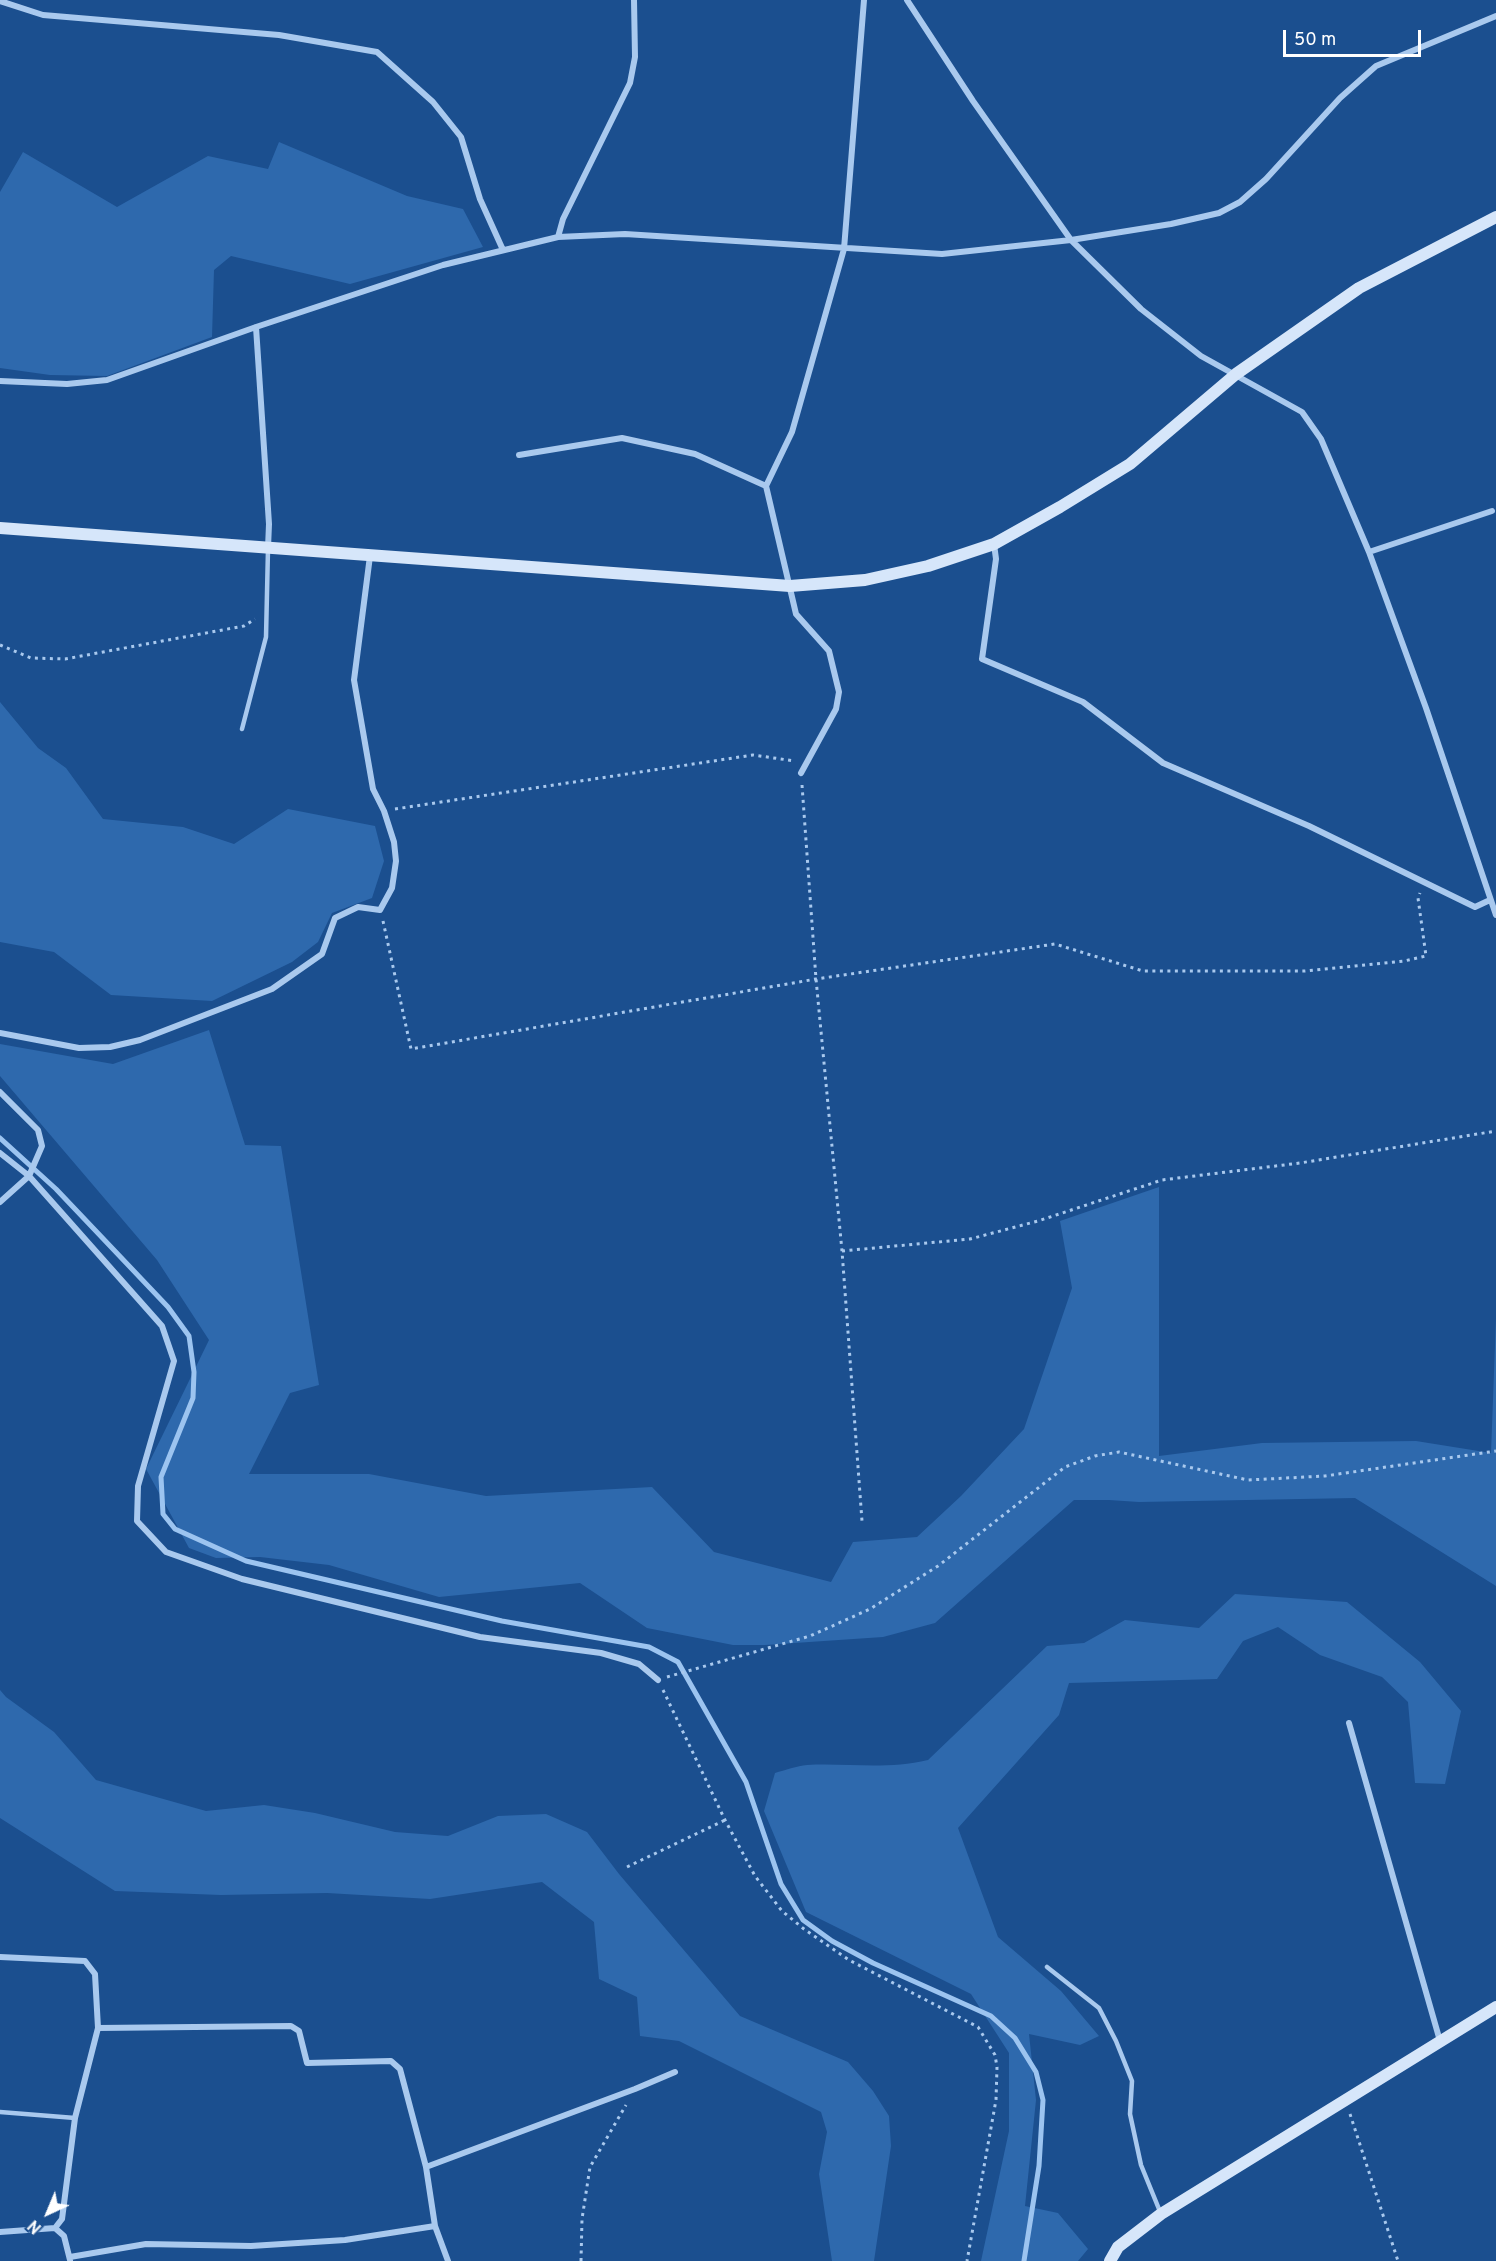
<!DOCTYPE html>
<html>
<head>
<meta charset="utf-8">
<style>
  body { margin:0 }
  #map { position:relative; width:1496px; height:2261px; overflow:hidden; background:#1b4f8f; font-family:Overpass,sans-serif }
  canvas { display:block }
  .north { position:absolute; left:18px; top:2183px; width:60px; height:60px; -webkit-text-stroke:4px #1b4f8f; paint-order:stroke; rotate:224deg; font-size:16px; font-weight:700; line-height:24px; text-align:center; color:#fff }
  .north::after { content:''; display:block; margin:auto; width:21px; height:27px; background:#fff; clip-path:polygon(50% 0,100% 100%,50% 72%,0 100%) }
  .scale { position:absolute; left:1283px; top:30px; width:138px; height:27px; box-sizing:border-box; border:3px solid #fff; border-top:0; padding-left:8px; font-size:18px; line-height:21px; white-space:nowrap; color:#fff; -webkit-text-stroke:4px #1b4f8f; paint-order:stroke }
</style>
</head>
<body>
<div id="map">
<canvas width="1496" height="2261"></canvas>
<div class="north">N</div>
<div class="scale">50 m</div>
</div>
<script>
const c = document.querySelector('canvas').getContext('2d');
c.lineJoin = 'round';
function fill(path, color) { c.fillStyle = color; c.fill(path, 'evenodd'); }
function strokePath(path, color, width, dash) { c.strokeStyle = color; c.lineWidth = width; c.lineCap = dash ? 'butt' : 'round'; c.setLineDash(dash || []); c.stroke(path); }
const green = new Path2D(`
  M 279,142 L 407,196 L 463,209 L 483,247 L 350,284 L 231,256 L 214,270 L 212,337 L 107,376 L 50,375 L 0,368 L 0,192 L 23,152 L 117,207 L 208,156 L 268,169 Z
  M 0,702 L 38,748 L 66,768 L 103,819 L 183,827 L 234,844 L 288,809 L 375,826 L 384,861 L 372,898 L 332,913 L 318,942 L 292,962 L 212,1001 L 111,995 L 54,952 L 0,942 Z
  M 209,1030 L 245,1145 L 281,1146 L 319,1385 L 290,1393 L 249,1474 L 369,1474 L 486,1496 L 652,1487 L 714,1552 L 831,1582 L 853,1542 L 917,1537 L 961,1496 L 1024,1429 L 1072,1288 L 1060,1221 L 1159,1187 L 1159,1456 L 1262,1443 L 1416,1441 L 1491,1453 L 1496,1318 L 1496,1586 L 1355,1498 L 1139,1502 L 1109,1500 L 1074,1500 L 935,1623 L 883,1637 L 765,1645 L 733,1645 L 647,1628 L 580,1583 L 439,1597 L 329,1565 L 260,1557 L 216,1558 L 189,1548 L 146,1469 L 209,1340 L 157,1260 L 0,1076 L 0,1044 L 113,1064 Z
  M 1235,1594 L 1347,1602 L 1420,1662 L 1461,1711 L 1445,1784 L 1415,1783 L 1408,1702 L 1382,1677 L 1320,1655 L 1278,1627 L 1243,1641 L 1217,1679 L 1069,1683 L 1059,1715 L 958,1828 L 998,1937 L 1061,1991 L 1099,2036 L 1080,2045 L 1029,2034 L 1036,2100 L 1025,2206 L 1058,2213 L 1088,2249 L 1078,2261 L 981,2261 L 1009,2131 L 1009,2053 L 971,1994 L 806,1912 L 764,1811 L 775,1773 C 785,1770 797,1766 807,1765 C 849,1763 886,1770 928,1760 L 1047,1646 L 1084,1643 L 1125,1620 L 1199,1628 Z
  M 0,1690 L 6,1697 L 54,1732 L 96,1780 L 206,1811 L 264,1805 L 315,1813 L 395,1832 L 448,1836 L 498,1816 L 546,1814 L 587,1832 L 619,1874 L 740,2016 L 848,2062 L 873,2091 L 889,2116 L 891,2146 L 874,2261 L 832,2261 L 819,2174 L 827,2132 L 821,2112 L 679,2041 L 640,2036 L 637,1997 L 599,1979 L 594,1922 L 542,1882 L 430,1899 L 327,1893 L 221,1895 L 115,1891 L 0,1818 Z`);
const stream = new Path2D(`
  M 0,1138 L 56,1189 L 168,1307 L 189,1336 L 194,1372 L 193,1398 L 161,1477 L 163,1514 L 175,1529 L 246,1561 L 502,1621 L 649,1647 L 678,1662 L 746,1782 L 781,1884 L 803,1920 L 832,1941 L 873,1963 L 991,2016 L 1015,2038 L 1036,2072 L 1043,2100 L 1039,2166 L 1024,2261`);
const path = new Path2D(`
  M 0,645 L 31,658 L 65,659 L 244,626 L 255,619
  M 802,785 L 816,979 L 842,1251 L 862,1521
  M 395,809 L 753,755 L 795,761
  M 383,921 L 411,1049 L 816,979 L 1055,944 L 1143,971 L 1305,971 L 1404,961 L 1426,956 L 1418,898 L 1420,893
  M 842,1251 L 970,1239 L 1038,1221 L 1162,1180 L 1300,1163 L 1496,1131
  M 667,1677 L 810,1636 L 870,1609 L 938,1566 L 1065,1467 L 1095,1456 L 1119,1452 L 1248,1480 L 1325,1476 L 1496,1451
  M 663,1690 L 725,1820 L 755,1876 L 782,1911 L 804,1929 L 849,1960 L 978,2027 L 995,2055 L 997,2067 L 996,2100 L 967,2261
  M 627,1867 L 725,1820
  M 1350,2114 L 1398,2261
  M 581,2261 L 582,2219 L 590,2167 L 626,2105`);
const lane = new Path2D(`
  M 242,729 L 266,637 L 268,549
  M 1047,1967 L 1099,2008 L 1116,2041 L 1132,2081 L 1130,2114 L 1141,2165 L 1161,2214
  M 0,2112 L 75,2118`);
const street = new Path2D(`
  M 907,0 L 973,101 L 1071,240 L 1141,309 L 1201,356 L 1302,412 L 1321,439 L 1369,552 L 1426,708 L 1496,915
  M 0,1 L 43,15 L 279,35 L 377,52 L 433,102 L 461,137 L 480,199 L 503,250
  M 558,237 L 563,219 L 630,83 L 635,57 L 634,0
  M 256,327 L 269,524 L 268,548
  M 0,381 L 67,384 L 107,380 L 256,327 L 443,265 L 558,237 L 625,234 L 942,254 L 1071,240 L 1171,224 L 1219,213 L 1240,202 L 1266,179 L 1340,98 L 1376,66 L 1496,16
  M 519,455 L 622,438 L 695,454 L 766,486
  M 994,544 L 996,559 L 982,659 L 1083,702 L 1163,763 L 1309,826 L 1475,907 L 1490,900
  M 1369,552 L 1492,511
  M 801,773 L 836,709 L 839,692 L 829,651 L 796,614 L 766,486 L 792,432 L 844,249 L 864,0
  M 0,1033 L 79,1048 L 110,1047 L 140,1040 L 272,989 L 322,954 L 335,918 L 358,907 L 380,910 L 392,888 L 396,861 L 394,842 L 384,811 L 373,789 L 354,680 L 370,556
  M 0,1092 L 38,1130 L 42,1146 L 29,1176 L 0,1202
  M 0,1153 L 29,1176 L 162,1326 L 174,1361 L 138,1486 L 137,1521 L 166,1552 L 242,1579 L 480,1637 L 601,1653 L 639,1664 L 658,1680
  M 1349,1723 L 1440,2041
  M 0,1957 L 85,1961 L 95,1974 L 98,2028 L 75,2118 L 62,2219 L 55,2228
  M 98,2028 L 291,2026 L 299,2031 L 307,2063 L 391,2061 L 400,2069 L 426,2167 L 435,2226 L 448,2261
  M 426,2167 L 635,2089 L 675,2072
  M 0,2232 L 55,2228 L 64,2236 L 70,2260
  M 70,2257 L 146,2244 L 251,2246 L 345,2240 L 435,2226`);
const secondary = new Path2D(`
  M 0,528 L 790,586 L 865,580 L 928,566 L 994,544 L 1060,507 L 1130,464 L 1236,374 L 1359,288 L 1496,217
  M 1110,2261 L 1118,2247 L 1161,2214 L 1496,2007`);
fill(green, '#2e69ad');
strokePath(stream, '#9cc4f0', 5);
strokePath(path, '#a9c9ee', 3, [3, 4.5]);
strokePath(lane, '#a9c9ee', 4.5);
strokePath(street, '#a9c9ee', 6);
strokePath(secondary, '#d6e6fa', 12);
</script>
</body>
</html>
